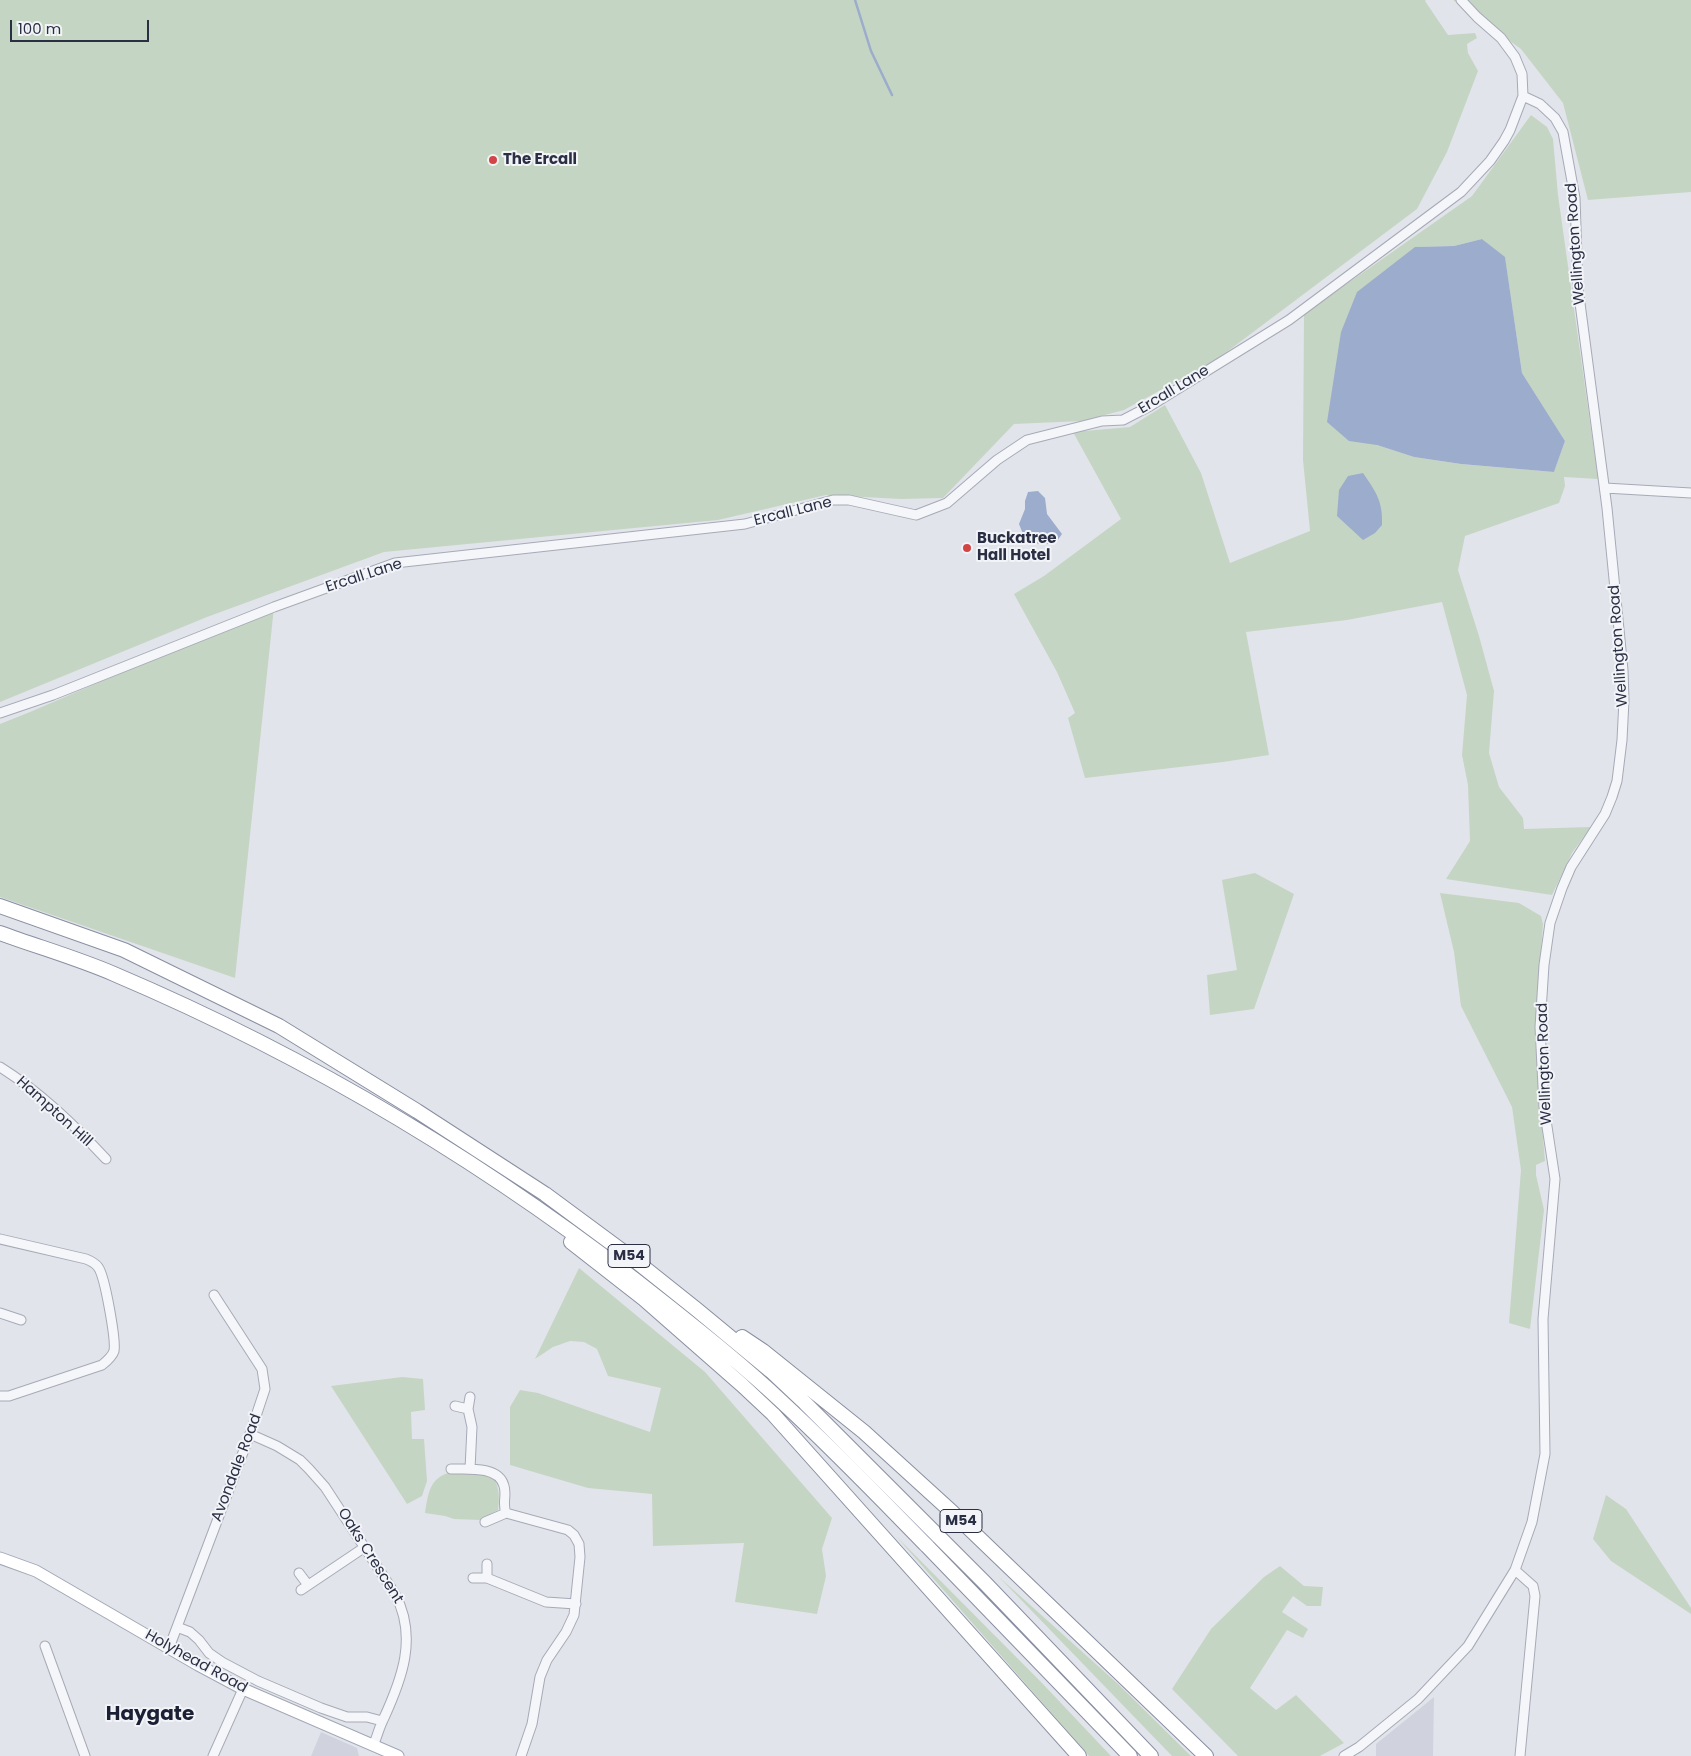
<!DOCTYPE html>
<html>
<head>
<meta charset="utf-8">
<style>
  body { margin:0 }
  #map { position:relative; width:1691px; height:1756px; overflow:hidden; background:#e2e4eb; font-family:Poppins,sans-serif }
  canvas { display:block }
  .scale { position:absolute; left:10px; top:20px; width:139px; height:22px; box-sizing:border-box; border:2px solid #2a2f44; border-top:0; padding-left:6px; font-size:15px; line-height:18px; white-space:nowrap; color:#2a2f44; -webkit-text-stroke:4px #f2f4f8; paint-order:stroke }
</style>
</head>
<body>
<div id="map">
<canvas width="1691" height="1756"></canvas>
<div class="scale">100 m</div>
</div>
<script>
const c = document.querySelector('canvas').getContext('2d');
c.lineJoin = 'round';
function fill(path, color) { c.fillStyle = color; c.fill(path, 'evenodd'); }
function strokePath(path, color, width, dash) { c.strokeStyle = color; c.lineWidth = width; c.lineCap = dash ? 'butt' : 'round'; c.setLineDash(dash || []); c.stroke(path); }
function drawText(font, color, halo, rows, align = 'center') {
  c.font = font + ' Poppins,sans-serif'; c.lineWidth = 4; c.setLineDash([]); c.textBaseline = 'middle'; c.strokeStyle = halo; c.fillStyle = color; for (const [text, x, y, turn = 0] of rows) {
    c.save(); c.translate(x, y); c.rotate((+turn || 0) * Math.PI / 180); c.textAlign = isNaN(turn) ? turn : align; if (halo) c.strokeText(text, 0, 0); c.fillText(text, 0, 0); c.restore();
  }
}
const built = new Path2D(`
  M 1434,1697 L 1433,1756 L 1376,1756 L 1376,1744 Z
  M 321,1732 L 357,1748 L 359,1756 L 311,1756 Z`);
const green = new Path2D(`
  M 0,0 L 1426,0 L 1425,1 L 1448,35 L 1475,33 L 1477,38 L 1467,44 L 1468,53 L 1478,71 L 1447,152 L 1417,209 L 1216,360 L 1124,410 L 1082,421 L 1014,424 L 943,498 L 901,499 L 826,495 L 718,520 L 384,552 L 207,617 L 0,702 Z
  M 1453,0 L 1691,0 L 1691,192 L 1588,200 L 1563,103 L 1521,49 Z
  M 1531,115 L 1547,127 L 1553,139 L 1558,195 L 1598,479 L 1564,477 L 1565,486 L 1559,503 L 1465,536 L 1458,570 L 1479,636 L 1494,691 L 1489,753 L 1499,787 L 1523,818 L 1524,829 L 1591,827 L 1572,853 L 1552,895 L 1446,879 L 1470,841 L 1468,785 L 1462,755 L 1467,695 L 1442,602 L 1347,620 L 1246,632 L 1269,755 L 1223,762 L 1085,778 L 1068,718 L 1075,713 L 1057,672 L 1014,594 L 1044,576 L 1121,519 L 1073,432 L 1130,427 L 1165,405 L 1201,473 L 1230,563 L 1310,531 L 1303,460 L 1304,314 L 1472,196 ZM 1482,239 L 1505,258 L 1522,373 L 1565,441 L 1554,472 L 1461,464 L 1414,457 L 1377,445 L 1415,247 L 1454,246 Z
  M 274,607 L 235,978 L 0,897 L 0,724 L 30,712 Z
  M 1255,873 L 1294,894 L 1254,1009 L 1210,1015 L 1207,975 L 1237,970 L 1222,880 Z
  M 1440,893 L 1519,903 L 1541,916 L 1543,924 L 1535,1039 L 1545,1161 L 1536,1165 L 1536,1175 L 1544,1210 L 1530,1329 L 1509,1323 L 1521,1170 L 1512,1107 L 1461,1006 L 1454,952 Z
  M 579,1268 L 705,1372 L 832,1518 L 822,1549 L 826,1576 L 817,1614 L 735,1602 L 744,1543 L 653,1546 L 652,1494 L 588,1488 L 510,1465 L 510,1407 L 520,1390 L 538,1393 L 650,1432 L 661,1388 L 608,1376 L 597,1349 L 584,1342 L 570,1341 L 553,1347 L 535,1359 Z
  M 402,1377 L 423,1379 L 425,1410 L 411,1412 L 412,1439 L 424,1439 L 427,1481 L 422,1496 L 407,1504 L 331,1386 Z
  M 448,1473 C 460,1473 491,1471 496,1483 C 500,1492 499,1502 498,1510 L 480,1520 L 454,1519 L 445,1516 L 425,1513 C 428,1495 429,1479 448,1473 Z
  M 1606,1495 L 1626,1509 L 1691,1608 L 1691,1614 L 1611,1561 L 1593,1539 Z
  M 896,1536 L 1042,1683 L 1111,1756 L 1089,1756 Z
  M 1280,1566 L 1304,1586 L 1323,1587 L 1321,1606 L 1307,1606 L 1293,1596 L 1282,1612 L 1308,1629 L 1303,1638 L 1287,1630 L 1250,1688 L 1276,1710 L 1296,1695 L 1344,1743 L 1320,1756 L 1238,1756 L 1172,1689 L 1211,1629 L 1264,1577 Z
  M 999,1577 L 1118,1684 L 1191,1756 L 1172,1756 Z`);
const water = new Path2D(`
  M 1482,239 L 1505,257 L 1522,373 L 1565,441 L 1554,472 L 1461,464 L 1414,457 L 1377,445 L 1349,441 L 1327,422 L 1341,332 L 1357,292 L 1415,247 L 1454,246 Z
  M 1363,473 C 1376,492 1383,501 1382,525 L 1375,533 L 1363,540 L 1337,516 L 1339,490 L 1348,476 Z
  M 1038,491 L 1045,498 L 1047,514 L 1062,534 L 1055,544 L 1039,544 L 1025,539 L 1019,524 L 1025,509 L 1025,501 L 1028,492 Z`);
const stream = new Path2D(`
  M 855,0 L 871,51 L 892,95`);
const minor = new Path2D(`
  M 1605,488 L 1691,493
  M 0,713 L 53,695 L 274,607 L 395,563 L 745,524 L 833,500 L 849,500 L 916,515 L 947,503 L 997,460 L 1027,440 L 1102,421 L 1123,420 L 1150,406 L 1289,320 L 1461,192 L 1490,161 L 1504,141 L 1510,130 L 1523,96 L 1522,74 L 1515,57 L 1501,38 L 1477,17 L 1461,0
  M 0,1067 C 40,1092 74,1125 106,1159
  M 0,1239 L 86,1259 C 91,1261 95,1263 98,1267 C 105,1276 116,1340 114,1351 C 112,1357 107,1361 102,1365 L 9,1396 L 0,1396
  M 0,1313 L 21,1320
  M 455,1406 L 468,1409
  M 250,1434 L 277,1446 L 300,1460 L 309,1469 L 325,1487 L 395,1594 C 418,1637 402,1679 383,1720 C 379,1728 377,1737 373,1746
  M 451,1469 C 468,1469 499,1466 504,1486 C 507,1495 502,1504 506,1513 L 568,1530 L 574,1535 L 579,1544 L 580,1557 L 574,1615 L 566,1632 L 547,1660 L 540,1677 L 532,1724 L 521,1756
  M 470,1469 L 472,1427 L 468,1409 L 470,1397
  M 485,1522 L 506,1513
  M 1515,1570 L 1533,1586 L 1535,1596 L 1520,1756
  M 299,1573 L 308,1585
  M 473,1578 L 487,1578 L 546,1602 L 576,1604
  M 487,1578 L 487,1564
  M 301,1590 L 365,1547
  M 177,1627 L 190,1632 L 199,1640 L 209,1653 L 222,1662 L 258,1681 L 321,1708 L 347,1717 L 367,1717 L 382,1721
  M 45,1646 L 85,1756
  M 169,1648 L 250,1434 L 265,1389 L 262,1369 L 214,1295
  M 213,1756 L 243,1689
  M 1344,1756 L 1359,1747 L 1418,1699 L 1468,1646 L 1515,1570 L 1532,1522 L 1545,1454 L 1543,1319 L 1555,1179 L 1544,1107 L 1540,1027 L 1544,965 L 1550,923 L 1562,888 L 1571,867 L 1605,814 L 1612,797 L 1617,781 L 1622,740 L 1624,700 L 1623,670 L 1607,508 L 1578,288 L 1575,198 L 1563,132 L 1555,118 L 1540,104 L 1523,96`);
const major = new Path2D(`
  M 0,1558 L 36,1571 L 198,1665 L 243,1689 L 398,1756`);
const highway = new Path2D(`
  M 0,906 L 124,950 L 279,1026 L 417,1111 L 545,1194 L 637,1262 L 696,1309 L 771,1371 L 805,1403 L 985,1583 L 1151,1756
  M 0,933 C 38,947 77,958 114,974 C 312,1058 499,1171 667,1305 C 706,1336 745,1367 781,1401 C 832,1448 879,1497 927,1546 C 995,1616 1063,1686 1130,1756
  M 571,1242 L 644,1299 L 742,1385 L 773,1414 L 1079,1756
  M 742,1337 L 763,1351 L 864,1432 L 953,1513 L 1206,1756`);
const markers = [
  [493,160,5,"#d34444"],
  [967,548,5,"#d34444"]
];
const shields = [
  [629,1256,42],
  [961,1521,42]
];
const shieldNames = [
  ["M54",629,1256],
  ["M54",961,1521]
];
const poiNames = [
  ["The Ercall",503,160],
  ["Buckatree",977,539],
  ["Hall Hotel",977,556]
];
const streetNames = [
  ["Wellington Road",1576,244,-94],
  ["Ercall Lane",1174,390,-31],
  ["Ercall Lane",793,512,-14],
  ["Ercall Lane",364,576,-18],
  ["Wellington Road",1619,646,-94],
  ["Wellington Road",1545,1064,-92],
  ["Hampton Hill",54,1112,42],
  ["Avondale Road",237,1468,-69],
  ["Oaks Crescent",370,1556,58],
  ["Holyhead Road",196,1662,29]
];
const districtNames = [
  ["Haygate",150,1715]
];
fill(built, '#d0d3dd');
fill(green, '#c5d5c3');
fill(water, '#9caccc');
strokePath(stream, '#9caccc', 2.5);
strokePath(minor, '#a7aab6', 11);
strokePath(major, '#a1a7b7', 13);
strokePath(highway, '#898fa2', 16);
strokePath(minor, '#f5f6f9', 9);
strokePath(major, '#fff', 11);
strokePath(highway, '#fff', 14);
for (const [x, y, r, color] of markers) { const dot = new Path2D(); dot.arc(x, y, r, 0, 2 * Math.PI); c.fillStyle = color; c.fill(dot); strokePath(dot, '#f2f4f8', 2); }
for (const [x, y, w] of shields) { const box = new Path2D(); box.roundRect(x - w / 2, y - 11.5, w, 23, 4); c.fillStyle = '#f2f4f8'; c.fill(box); strokePath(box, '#2a2f44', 1); }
drawText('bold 14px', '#2a2f44', null, shieldNames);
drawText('bold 15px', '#2a2f44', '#f2f4f8', poiNames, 'left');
drawText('15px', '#2a2f44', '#f2f4f8', streetNames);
drawText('bold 20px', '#1c2035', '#f2f4f8', districtNames);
</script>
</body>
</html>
